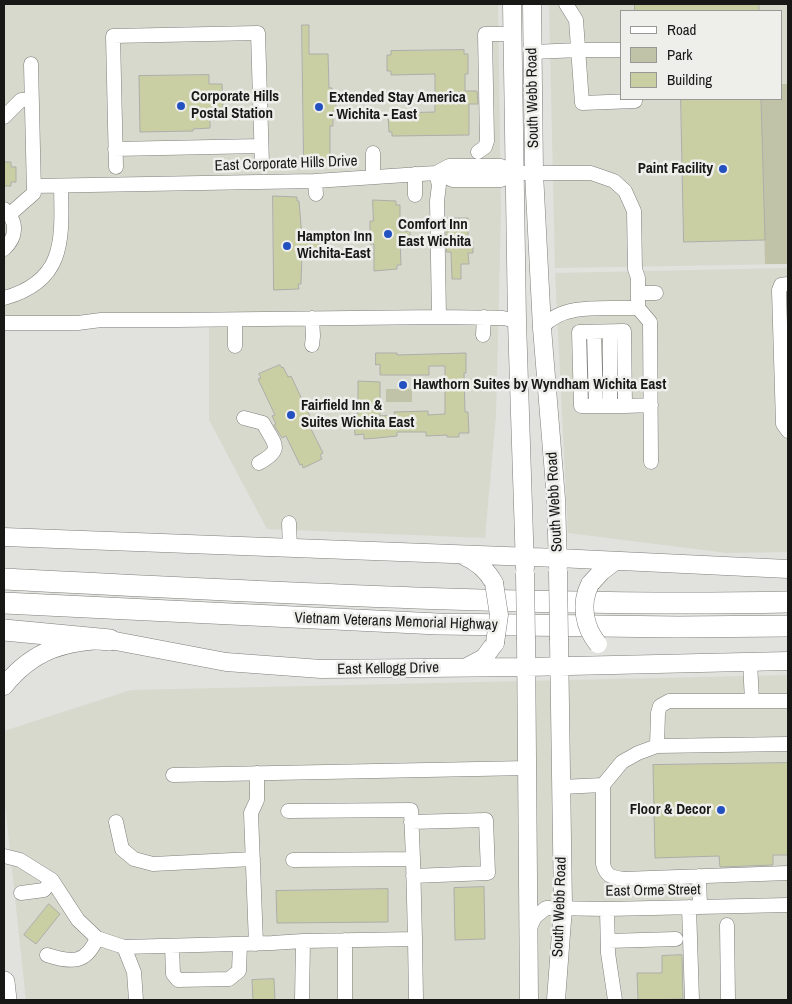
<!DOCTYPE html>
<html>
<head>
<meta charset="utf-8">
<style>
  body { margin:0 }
  #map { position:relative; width:792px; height:1004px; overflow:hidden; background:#e1e1de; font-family:"Archivo Narrow",sans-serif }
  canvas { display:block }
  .frame { position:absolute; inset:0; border:5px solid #181817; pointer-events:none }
  .legend { position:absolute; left:620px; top:10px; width:162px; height:90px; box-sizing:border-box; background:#eeeeeb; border:1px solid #989896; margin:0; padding:6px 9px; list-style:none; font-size:15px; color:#181817 }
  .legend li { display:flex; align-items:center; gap:10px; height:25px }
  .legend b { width:25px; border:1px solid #989896 }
</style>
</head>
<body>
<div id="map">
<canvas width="792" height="1004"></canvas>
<div class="frame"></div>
<ul class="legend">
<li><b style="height:6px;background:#fff"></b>Road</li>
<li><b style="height:14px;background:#c0c3a7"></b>Park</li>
<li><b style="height:14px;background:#cacfa3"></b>Building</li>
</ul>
</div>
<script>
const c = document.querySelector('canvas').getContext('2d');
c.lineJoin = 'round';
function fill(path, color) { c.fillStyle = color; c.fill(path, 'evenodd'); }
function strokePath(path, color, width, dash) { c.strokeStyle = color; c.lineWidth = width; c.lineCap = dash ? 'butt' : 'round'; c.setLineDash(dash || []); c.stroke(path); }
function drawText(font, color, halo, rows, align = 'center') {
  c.font = font + ' "Archivo Narrow",sans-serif'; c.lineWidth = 5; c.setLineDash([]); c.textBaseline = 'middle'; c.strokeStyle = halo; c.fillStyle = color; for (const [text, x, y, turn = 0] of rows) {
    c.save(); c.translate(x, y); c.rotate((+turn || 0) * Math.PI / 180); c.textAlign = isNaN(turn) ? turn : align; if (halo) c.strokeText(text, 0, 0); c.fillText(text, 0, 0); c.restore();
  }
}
const built = new Path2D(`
  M 4,4 L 498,4 L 501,210 L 498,337 L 496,415 L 485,538 L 267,529 L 209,420 L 209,320 L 4,323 Z
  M 549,4 L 788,4 L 788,264 L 555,268 ZM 621,11 L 781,11 L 781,99 L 621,99 Z
  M 788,268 L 788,552 L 727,553 L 568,533 L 555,273 Z
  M 788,675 L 788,1000 L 26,1000 L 4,795 L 4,731 L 131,690 Z`);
const green = new Path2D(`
  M 781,84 L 788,84 L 788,264 L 765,264 L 761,99 L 781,99 Z
  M 386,389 L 412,389 L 412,402 L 386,402 Z`);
const building = new Path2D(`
  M 635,4 L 759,4 L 759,11 L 635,11 Z
  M 302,25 L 309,25 L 309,54 L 328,54 L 329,88 L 332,88 L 332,102 L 336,103 L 336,111 L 333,111 L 333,126 L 330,126 L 330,160 L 304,161 Z
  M 464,50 L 464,54 L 468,54 L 468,74 L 465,74 L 465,91 L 477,91 L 478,104 L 469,104 L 469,135 L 392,136 L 392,132 L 389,132 L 388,117 L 392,117 L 392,113 L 435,112 L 435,74 L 391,75 L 391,71 L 387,71 L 387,55 L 391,55 L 391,51 Z
  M 209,75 L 209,84 L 222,84 L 223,109 L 210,109 L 210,128 L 193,129 L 193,131 L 140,132 L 139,76 Z
  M 681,99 L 761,99 L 765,240 L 684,242 Z
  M 4,162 L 11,162 L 11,167 L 16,167 L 16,182 L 11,182 L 11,186 L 4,186 Z
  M 273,196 L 297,197 L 297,201 L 299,201 L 302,238 L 319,238 L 319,253 L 302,253 L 301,284 L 298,284 L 299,289 L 274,290 Z
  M 373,200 L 396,201 L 396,205 L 400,205 L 400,231 L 410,231 L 410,239 L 400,239 L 401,265 L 397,265 L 397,269 L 374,271 L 374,244 L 370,244 L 370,221 L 373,221 Z
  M 446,218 L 468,218 L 468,242 L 473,242 L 473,253 L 468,253 L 469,264 L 461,264 L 461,279 L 452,279 L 451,252 L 447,252 Z
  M 376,353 L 397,353 L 397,355 L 466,353 L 466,373 L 464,373 L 465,412 L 468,412 L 469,433 L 459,433 L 459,437 L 447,437 L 447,435 L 426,436 L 426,432 L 397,432 L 397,436 L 377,438 L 364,439 L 364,434 L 355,435 L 354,414 L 358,414 L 358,381 L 380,382 L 380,416 L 395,415 L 394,412 L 428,411 L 428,415 L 445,414 L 445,366 L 429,366 L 429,375 L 380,375 L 380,364 L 376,365 Z
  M 280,365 L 282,368 L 283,367 L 288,377 L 291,376 L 315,427 L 311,429 L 323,453 L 320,455 L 322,459 L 303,468 L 302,464 L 300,465 L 286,436 L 282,438 L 274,425 L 276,424 L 272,416 L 275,415 L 258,379 L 261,378 L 259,374 Z
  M 788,763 L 788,855 L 773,855 L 773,865 L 720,867 L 719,856 L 655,858 L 653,765 Z
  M 484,887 L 485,939 L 455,940 L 454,888 Z
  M 388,889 L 388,922 L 277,923 L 276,891 Z
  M 49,904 L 60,914 L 36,944 L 24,935 Z
  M 682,955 L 683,999 L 638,1000 L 637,973 L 662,973 L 662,956 Z
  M 274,979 L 275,1000 L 253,1000 L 252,980 Z`);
const minor = new Path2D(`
  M 566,4 L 576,20 L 582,103 L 635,101 L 635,99
  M 533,52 L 579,50 L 621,50
  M 4,117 L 21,100 L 32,100
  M 115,149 L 261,146
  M 478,152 L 485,147 L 487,141 L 485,34 L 512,34
  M 373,153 L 373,177
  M 116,167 L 113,36 L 258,33 L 262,164
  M 436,173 L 439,185 L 437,201 L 439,317
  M 436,173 L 449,166 L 501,166 L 515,173
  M 415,174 L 415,195
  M 315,181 L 316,194
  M 34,186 L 315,181 L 436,173 L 453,180 L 501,180 L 515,173 L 591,173 L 614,181 L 625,191 L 634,211 L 635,269 L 638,278 L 638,308 L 650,322 L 651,462
  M 10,214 L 34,193 L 31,64
  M 4,249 C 17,237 18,221 4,209
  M 788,284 L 781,285 L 779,290 L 783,424 L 788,431
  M 638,293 L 656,293
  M 4,298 C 66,281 62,239 61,186
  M 235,320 L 235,346
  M 4,323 L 78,323 L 101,320 L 176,320 L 439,317 L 503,318 L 517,321
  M 542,328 C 562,302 607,309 638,308
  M 594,332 L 596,406
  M 610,332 L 610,406
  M 483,335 L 484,317
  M 312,345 L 313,336 L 312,318
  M 625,406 L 581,406 L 579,332 L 624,331 L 625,406 L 651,405
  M 244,418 L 263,423 C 275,445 284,449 259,463
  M 289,523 L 290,548
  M 750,662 L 752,701
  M 788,744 L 657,746 L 638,753 L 622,762 L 603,785 L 603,864 C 606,876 611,877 623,879 L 788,873
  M 657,746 L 658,713 L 660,706 L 669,701 L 788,701
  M 173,775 L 528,768
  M 561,787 L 603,785
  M 288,811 L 411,810 L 413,859
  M 116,822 L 122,849 L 134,859 L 153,864 L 253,859
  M 411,822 L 486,820 L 488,873 L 413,876
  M 4,856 L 20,860 L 52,880 L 78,920 L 97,938 L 124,947 L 272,943 L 303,941 L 415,939 L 416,1000
  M 293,860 L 413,859 L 415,939
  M 699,876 L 700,907
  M 21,893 L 44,890 L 52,880
  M 689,907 L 692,1000
  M 607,909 L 608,953 L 615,1000
  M 727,925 L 728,1000
  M 529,929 L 535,917 L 546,908 L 607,909 L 788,905
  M 608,941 L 676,939
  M 256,944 L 251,813 L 257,800 L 257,773
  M 172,946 L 173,974 L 178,980 L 229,979 L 239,971 L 240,944
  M 124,947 L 134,972 L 136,1000
  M 47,955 C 72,963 86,964 97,938
  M 302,1000 L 303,941
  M 345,1000 L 345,940`);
const major = new Path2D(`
  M 512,4 L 517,321 L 525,568
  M 532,4 L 534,173 L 542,328 L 556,499 L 558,567
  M 4,537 L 558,558 L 788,569
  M 464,556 C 478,562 487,570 494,583
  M 590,584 L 602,571 L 615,561
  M 526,639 L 529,1000
  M 467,667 L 484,658 L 495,643
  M 4,686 C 33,650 66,640 110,640 L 226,662 L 321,669 L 526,667 L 788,661
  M 556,1000 L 563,907 L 559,640`);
const highway = new Path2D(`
  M 4,579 C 265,592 527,607 788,602
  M 4,603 L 438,624 L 678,627 L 788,626
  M 4,630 L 110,640
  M 4,982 L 6,1000`);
const majorBridge = new Path2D(`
  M 558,571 L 559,640
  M 525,573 L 526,639
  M 494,583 L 499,615 L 495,643
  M 590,584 C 580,604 584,627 598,644`);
const markers = [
  [181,106,5,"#2352c0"],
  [319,107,5,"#2352c0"],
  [723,169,5,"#2352c0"],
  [388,234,5,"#2352c0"],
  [287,246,5,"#2352c0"],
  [403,385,5,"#2352c0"],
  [291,415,5,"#2352c0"],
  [721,810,5,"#2352c0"]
];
const poiNames = [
  ["Corporate Hills",191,97],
  ["Postal Station",191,114],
  ["Extended Stay America",329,98],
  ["- Wichita - East",329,115],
  ["Paint Facility",713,169,"right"],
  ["Comfort Inn",398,225],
  ["East Wichita",398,242],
  ["Hampton Inn",297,237],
  ["Wichita-East",297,254],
  ["Hawthorn Suites by Wyndham Wichita East",413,385],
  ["Fairfield Inn &",301,406],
  ["Suites Wichita East",301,423],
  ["Floor & Decor",711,810,"right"]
];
const streetNames = [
  ["South Webb Road",533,98,-91],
  ["East Corporate Hills Drive",286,164,-2],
  ["South Webb Road",555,502,-93],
  ["Vietnam Veterans Memorial Highway",396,622,2],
  ["East Kellogg Drive",388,669,-1],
  ["East Orme Street",653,891,-1],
  ["South Webb Road",560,907,-88]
];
fill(built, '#d7d9cd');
fill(green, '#c0c3a7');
fill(building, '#cacfa3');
strokePath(building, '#adaeaa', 1);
strokePath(minor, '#7e7f7b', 15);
strokePath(major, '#7e7f7b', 19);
strokePath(highway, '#7e7f7b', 22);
strokePath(minor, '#fff', 14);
strokePath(major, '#fff', 18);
strokePath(highway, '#fff', 21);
strokePath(majorBridge, '#7e7f7b', 19, []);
strokePath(majorBridge, '#fff', 18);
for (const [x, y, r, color] of markers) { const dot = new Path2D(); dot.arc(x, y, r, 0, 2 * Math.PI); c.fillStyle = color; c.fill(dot); strokePath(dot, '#eeeeeb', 2); }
drawText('bold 15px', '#181817', '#eeeeeb', poiNames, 'left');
drawText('15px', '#181817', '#eeeeeb', streetNames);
</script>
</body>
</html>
